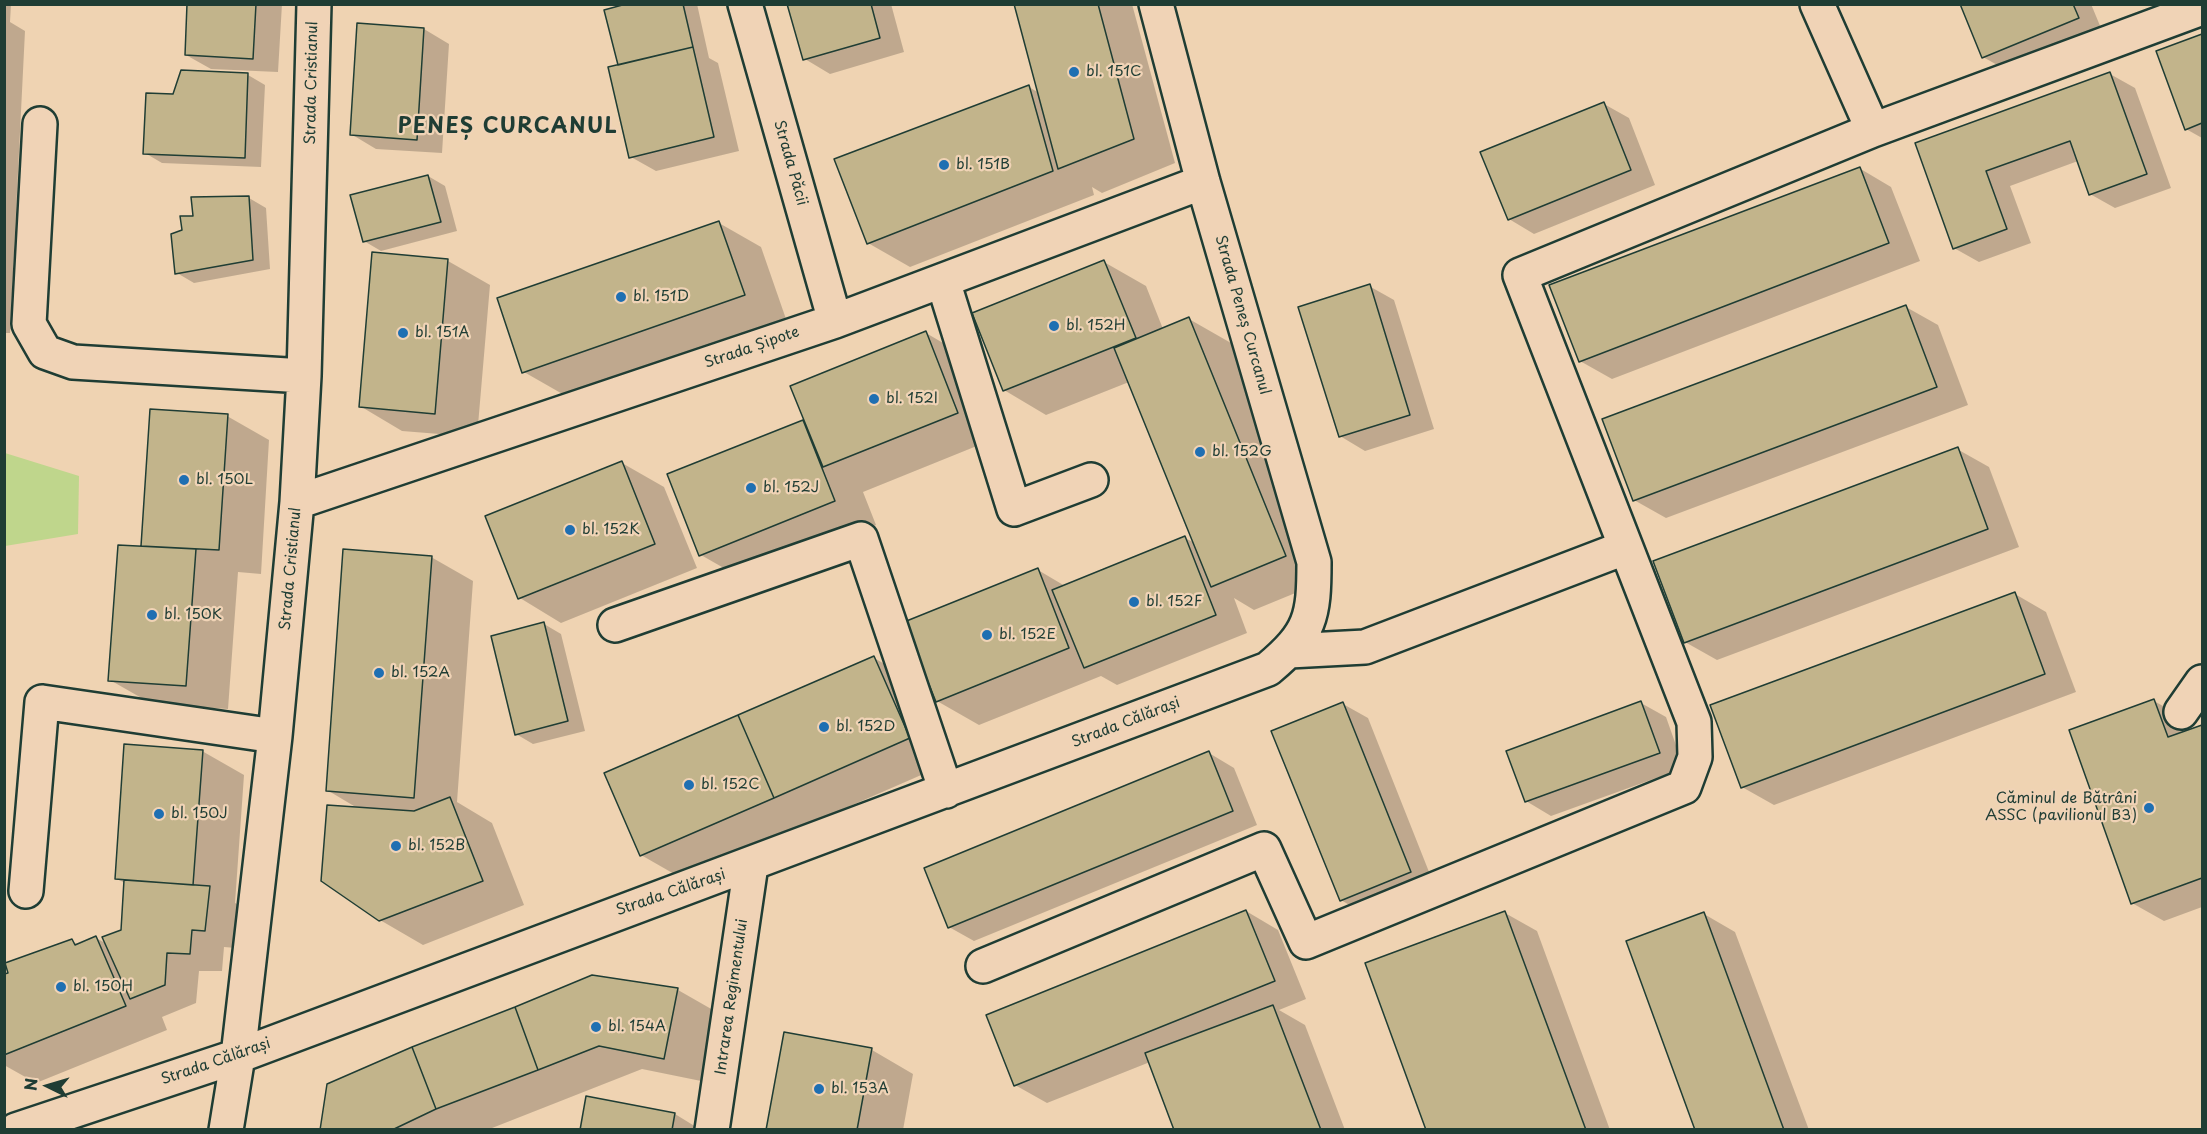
<!DOCTYPE html>
<html>
<head>
<meta charset="utf-8">
<style>
  body { margin:0 }
  #map { position:relative; width:2207px; height:1134px; overflow:hidden; background:#efd3b2; font-family:"Playpen Sans",sans-serif }
  canvas { display:block }
  .frame { position:absolute; inset:0; border:6px solid #1f3d34; pointer-events:none }
  .north { position:absolute; left:18px; top:1056px; width:60px; height:60px; -webkit-text-stroke:4px #f0d3b6; paint-order:stroke; rotate:275deg; font-size:16px; font-weight:700; line-height:24px; text-align:center; color:#1f3d34 }
  .north::after { content:''; display:block; margin:auto; width:21px; height:27px; background:#1f3d34; clip-path:polygon(50% 0,100% 100%,50% 72%,0 100%) }
</style>
</head>
<body>
<div id="map">
<canvas width="2207" height="1134"></canvas>
<div class="frame"></div>
<div class="north">N</div>
</div>
<script>
const c = document.querySelector('canvas').getContext('2d');
c.lineJoin = 'round';
function fill(path, color) { c.fillStyle = color; c.fill(path, 'evenodd'); }
function strokePath(path, color, width, dash) { c.strokeStyle = color; c.lineWidth = width; c.lineCap = dash ? 'butt' : 'round'; c.setLineDash(dash || []); c.stroke(path); }
function drawText(font, color, halo, rows, align = 'center') {
  c.font = font + ' "Playpen Sans",sans-serif'; c.lineWidth = 4.5; c.setLineDash([]); c.textBaseline = 'middle'; c.strokeStyle = halo; c.fillStyle = color; for (const [text, x, y, turn = 0] of rows) {
    c.save(); c.translate(x, y); c.rotate((+turn || 0) * Math.PI / 180); c.textAlign = isNaN(turn) ? turn : align; if (halo) c.strokeText(text, 0, 0); c.fillText(text, 0, 0); c.restore();
  }
}
const green = new Path2D(`
  M 5,453 L 79,476 L 78,534 L 5,546 Z`);
const shadow = new Path2D(`
  M 4,4 L 11,4 L 10,22 L 25,31 L 10,333 L 4,333 Z
  M 189,4 L 282,4 L 278,72 L 211,69 L 186,55 Z
  M 633,4 L 697,4 L 709,58 L 718,63 L 739,151 L 656,171 L 631,157 L 620,66 Z
  M 789,4 L 891,4 L 904,52 L 830,74 L 805,59 Z
  M 1015,4 L 1132,4 L 1175,163 L 1102,193 L 1092,187 L 1094,195 L 910,267 L 868,243 L 1029,87 L 1039,93 Z
  M 1961,4 L 2091,4 L 2103,33 L 2008,71 L 1983,57 Z
  M 424,29 L 449,44 L 442,153 L 376,149 L 351,134 Z
  M 2202,35 L 2202,138 L 2186,129 L 2158,52 Z
  M 2110,74 L 2135,88 L 2171,188 L 2115,208 L 2090,194 L 2078,161 L 2010,186 L 2031,243 L 1979,262 L 1954,248 L 1917,144 Z
  M 248,75 L 265,85 L 261,167 L 162,163 L 145,153 L 174,96 Z
  M 1604,104 L 1629,118 L 1655,185 L 1534,234 L 1509,219 Z
  M 1859,168 L 1891,187 L 1920,261 L 1612,379 L 1580,361 Z
  M 428,176 L 445,186 L 457,231 L 381,251 L 364,241 Z
  M 249,198 L 266,208 L 270,269 L 194,283 L 177,273 L 183,231 L 195,217 Z
  M 719,223 L 761,247 L 786,319 L 566,396 L 524,372 Z
  M 373,254 L 448,261 L 490,285 L 477,437 L 402,431 L 360,406 Z
  M 1104,262 L 1146,286 L 1163,329 L 1189,319 L 1231,343 L 1327,580 L 1254,610 L 1234,598 L 1247,633 L 1117,685 L 1101,676 L 979,725 L 937,701 L 1038,570 L 1065,586 L 1185,538 L 1195,543 L 1129,382 L 1046,415 L 1004,390 Z
  M 1369,286 L 1394,300 L 1434,429 L 1365,451 L 1340,436 Z
  M 1906,307 L 1938,325 L 1968,405 L 1666,518 L 1634,500 Z
  M 926,333 L 967,357 L 999,437 L 863,492 L 876,525 L 743,579 L 701,555 L 669,475 L 805,420 Z
  M 151,411 L 227,416 L 269,440 L 261,574 L 238,572 L 228,709 L 152,704 L 110,680 L 143,547 Z
  M 1957,449 L 1989,467 L 2019,547 L 1717,660 L 1685,642 Z
  M 622,463 L 664,487 L 697,568 L 561,623 L 520,598 Z
  M 431,557 L 473,581 L 457,802 L 492,823 L 524,905 L 423,945 L 380,920 L 359,809 L 327,790 Z
  M 2015,594 L 2046,612 L 2076,692 L 1774,805 L 1742,787 Z
  M 544,624 L 561,634 L 585,731 L 533,744 L 516,734 Z
  M 874,658 L 916,682 L 951,762 L 683,879 L 641,855 Z
  M 2154,701 L 2186,719 L 2190,731 L 2202,726 L 2202,907 L 2164,921 L 2132,903 Z
  M 1641,703 L 1666,717 L 1684,768 L 1551,816 L 1526,801 Z
  M 1343,704 L 1368,718 L 1435,887 L 1366,915 L 1341,900 Z
  M 202,751 L 244,775 L 235,903 L 241,906 L 236,948 L 224,947 L 222,971 L 199,971 L 196,1003 L 162,1017 L 167,1030 L 36,1083 L 4,1065 L 4,976 L 72,941 L 79,945 L 96,938 L 107,944 L 123,931 L 125,883 L 117,879 Z
  M 1209,753 L 1234,768 L 1257,825 L 974,941 L 949,927 Z
  M 1246,911 L 1278,930 L 1306,999 L 1279,1010 L 1305,1025 L 1345,1130 L 1176,1130 L 1150,1062 L 1047,1103 L 1015,1085 Z
  M 1505,913 L 1537,931 L 1610,1130 L 1428,1130 Z
  M 1704,914 L 1735,932 L 1809,1130 L 1697,1130 Z
  M 592,976 L 678,990 L 720,1014 L 706,1082 L 642,1069 L 487,1130 L 322,1130 L 515,1009 Z
  M 872,1050 L 913,1074 L 903,1130 L 768,1130 Z
  M 587,1098 L 675,1114 L 701,1130 L 582,1130 Z`);
const building = new Path2D(`
  M 187,4 L 256,4 L 253,59 L 185,55 Z
  M 626,4 L 683,4 L 693,47 L 618,65 L 604,10 Z
  M 787,4 L 871,4 L 880,38 L 803,60 Z
  M 1014,4 L 1098,4 L 1134,139 L 1058,169 Z
  M 1960,4 L 2073,4 L 2079,18 L 1982,58 Z
  M 357,23 L 424,28 L 417,140 L 350,135 Z
  M 2202,34 L 2202,123 L 2185,130 L 2156,51 Z
  M 693,47 L 714,137 L 629,158 L 608,67 Z
  M 181,70 L 248,73 L 245,158 L 143,154 L 146,93 L 173,94 Z
  M 2110,72 L 2147,174 L 2089,195 L 2070,141 L 1986,171 L 2007,229 L 1953,249 L 1915,143 Z
  M 1029,85 L 1053,171 L 867,244 L 834,159 Z
  M 1604,102 L 1631,170 L 1508,220 L 1480,152 Z
  M 1860,167 L 1889,243 L 1579,362 L 1549,285 Z
  M 428,175 L 441,222 L 363,242 L 350,195 Z
  M 249,196 L 253,260 L 175,274 L 171,234 L 182,230 L 180,216 L 193,216 L 191,197 Z
  M 719,221 L 745,295 L 522,373 L 497,298 Z
  M 372,252 L 448,259 L 435,414 L 359,407 Z
  M 1104,260 L 1136,338 L 1003,391 L 972,313 Z
  M 1370,284 L 1410,415 L 1339,437 L 1298,307 Z
  M 1906,305 L 1937,387 L 1633,501 L 1602,419 Z
  M 1189,317 L 1286,556 L 1211,587 L 1114,348 Z
  M 926,331 L 958,413 L 823,467 L 790,386 Z
  M 150,409 L 228,414 L 219,550 L 141,546 Z
  M 803,420 L 835,501 L 699,556 L 667,474 Z
  M 1958,447 L 1988,529 L 1684,643 L 1653,561 Z
  M 622,461 L 655,544 L 518,599 L 485,516 Z
  M 1185,536 L 1216,615 L 1084,668 L 1052,590 Z
  M 118,545 L 196,549 L 186,686 L 108,681 Z
  M 343,549 L 432,556 L 414,798 L 326,791 Z
  M 1038,568 L 1069,648 L 936,702 L 904,622 Z
  M 2015,592 L 2045,674 L 1741,788 L 1710,705 Z
  M 544,622 L 568,721 L 515,735 L 491,636 Z
  M 874,656 L 910,738 L 774,798 L 738,715 Z
  M 2154,699 L 2168,737 L 2202,725 L 2202,878 L 2131,904 L 2069,730 Z
  M 1641,701 L 1660,753 L 1525,802 L 1506,751 Z
  M 1343,702 L 1411,872 L 1340,901 L 1271,731 Z
  M 738,715 L 774,798 L 640,856 L 604,773 Z
  M 124,744 L 203,750 L 193,885 L 115,879 Z
  M 1209,751 L 1233,811 L 948,928 L 924,868 Z
  M 450,797 L 483,881 L 379,921 L 321,881 L 327,805 L 414,811 Z
  M 124,880 L 210,886 L 205,931 L 192,930 L 190,954 L 167,953 L 165,985 L 130,999 L 102,937 L 121,930 Z
  M 1246,910 L 1275,981 L 1014,1086 L 986,1015 Z
  M 1505,911 L 1586,1130 L 1426,1130 L 1365,963 Z
  M 1704,912 L 1784,1130 L 1695,1130 L 1626,941 Z
  M 96,936 L 126,1006 L 4,1055 L 4,974 L 8,973 L 5,963 L 72,939 L 75,945 Z
  M 592,975 L 678,988 L 664,1059 L 599,1046 L 538,1070 L 515,1007 Z
  M 1273,1005 L 1321,1130 L 1174,1130 L 1145,1053 Z
  M 515,1007 L 538,1070 L 436,1109 L 412,1047 Z
  M 784,1032 L 872,1048 L 857,1130 L 766,1130 Z
  M 412,1047 L 436,1109 L 392,1130 L 320,1130 L 327,1084 Z
  M 586,1096 L 675,1113 L 672,1130 L 580,1130 Z`);
const minor = new Path2D(`
  M 745,4 L 835,321
  M 1817,4 L 1873,130
  M 40,124 L 29,324 L 45,352 L 73,362 L 304,376
  M 943,281 L 1014,509 L 1091,480
  M 297,502 L 835,321 L 1203,182
  M 615,625 L 861,539 L 946,791
  M 1289,651 L 1365,647 L 1624,548
  M 2181,712 L 2202,682
  M 26,891 L 42,702 L 275,736
  M 983,966 L 1264,849 L 1306,942 L 1684,787 L 1695,757 L 1694,722 L 1520,275 L 1873,130 L 2202,8
  M 16,1130 L 238,1056 L 1268,669 C 1311,633 1314,617 1314,562 L 1203,182 L 1156,4
  M 226,1130 L 238,1056 L 275,736 L 297,502 L 304,376 L 314,4
  M 712,1130 L 751,865`);
const markers = [
  [1074,72,6,"#1f6fb2"],
  [944,165,6,"#1f6fb2"],
  [621,297,6,"#1f6fb2"],
  [1054,326,6,"#1f6fb2"],
  [403,333,6,"#1f6fb2"],
  [874,399,6,"#1f6fb2"],
  [1200,452,6,"#1f6fb2"],
  [184,480,6,"#1f6fb2"],
  [751,488,6,"#1f6fb2"],
  [570,530,6,"#1f6fb2"],
  [1134,602,6,"#1f6fb2"],
  [152,615,6,"#1f6fb2"],
  [987,635,6,"#1f6fb2"],
  [379,673,6,"#1f6fb2"],
  [824,727,6,"#1f6fb2"],
  [689,785,6,"#1f6fb2"],
  [2149,808,6,"#1f6fb2"],
  [159,814,6,"#1f6fb2"],
  [396,846,6,"#1f6fb2"],
  [61,987,6,"#1f6fb2"],
  [596,1027,6,"#1f6fb2"],
  [819,1089,6,"#1f6fb2"]
];
const poiNames = [
  ["bl. 151C",1086,72],
  ["bl. 151B",956,165],
  ["bl. 151D",633,297],
  ["bl. 152H",1066,326],
  ["bl. 151A",415,333],
  ["bl. 152I",886,399],
  ["bl. 152G",1212,452],
  ["bl. 150L",196,480],
  ["bl. 152J",763,488],
  ["bl. 152K",582,530],
  ["bl. 152F",1146,602],
  ["bl. 150K",164,615],
  ["bl. 152E",999,635],
  ["bl. 152A",391,673],
  ["bl. 152D",836,727],
  ["bl. 152C",701,785],
  ["Căminul de Bătrâni",2137,799,"right"],
  ["ASSC (pavilionul B3)",2137,816,"right"],
  ["bl. 150J",171,814],
  ["bl. 152B",408,846],
  ["bl. 150H",73,987],
  ["bl. 154A",608,1027],
  ["bl. 153A",831,1089]
];
const streetNames = [
  ["Strada Cristianul",312,83,-89],
  ["Strada Păcii",790,163,74],
  ["Strada Peneș Curcanul",1242,315,74],
  ["Strada Șipote",752,348,-19],
  ["Strada Cristianul",291,569,-85],
  ["Strada Călărași",1126,723,-21],
  ["Strada Călărași",671,893,-19],
  ["Intrarea Regimentului",732,997,-82],
  ["Strada Călărași",216,1062,-19]
];
const districtNames = [
  ["PENEȘ CURCANUL",508,127]
];
fill(green, '#bfd68c');
fill(shadow, '#0003');
fill(building, '#c2b48b');
strokePath(building, '#1f3d34', 1.5);
strokePath(minor, '#1f3d34', 38);
strokePath(minor, '#f0d3b6', 33);
for (const [x, y, r, color] of markers) { const dot = new Path2D(); dot.arc(x, y, r, 0, 2 * Math.PI); c.fillStyle = color; c.fill(dot); strokePath(dot, '#f0d3b6', 2); }
drawText('15px', '#1f3d34', '#f0d3b6', poiNames, 'left');
drawText('15px', '#1f3d34', '#f0d3b6', streetNames);
c.letterSpacing = '1.5px';
drawText('bold 21px', '#1f3d34', '#f0d3b6', districtNames);
c.letterSpacing = '0px';
</script>
</body>
</html>
